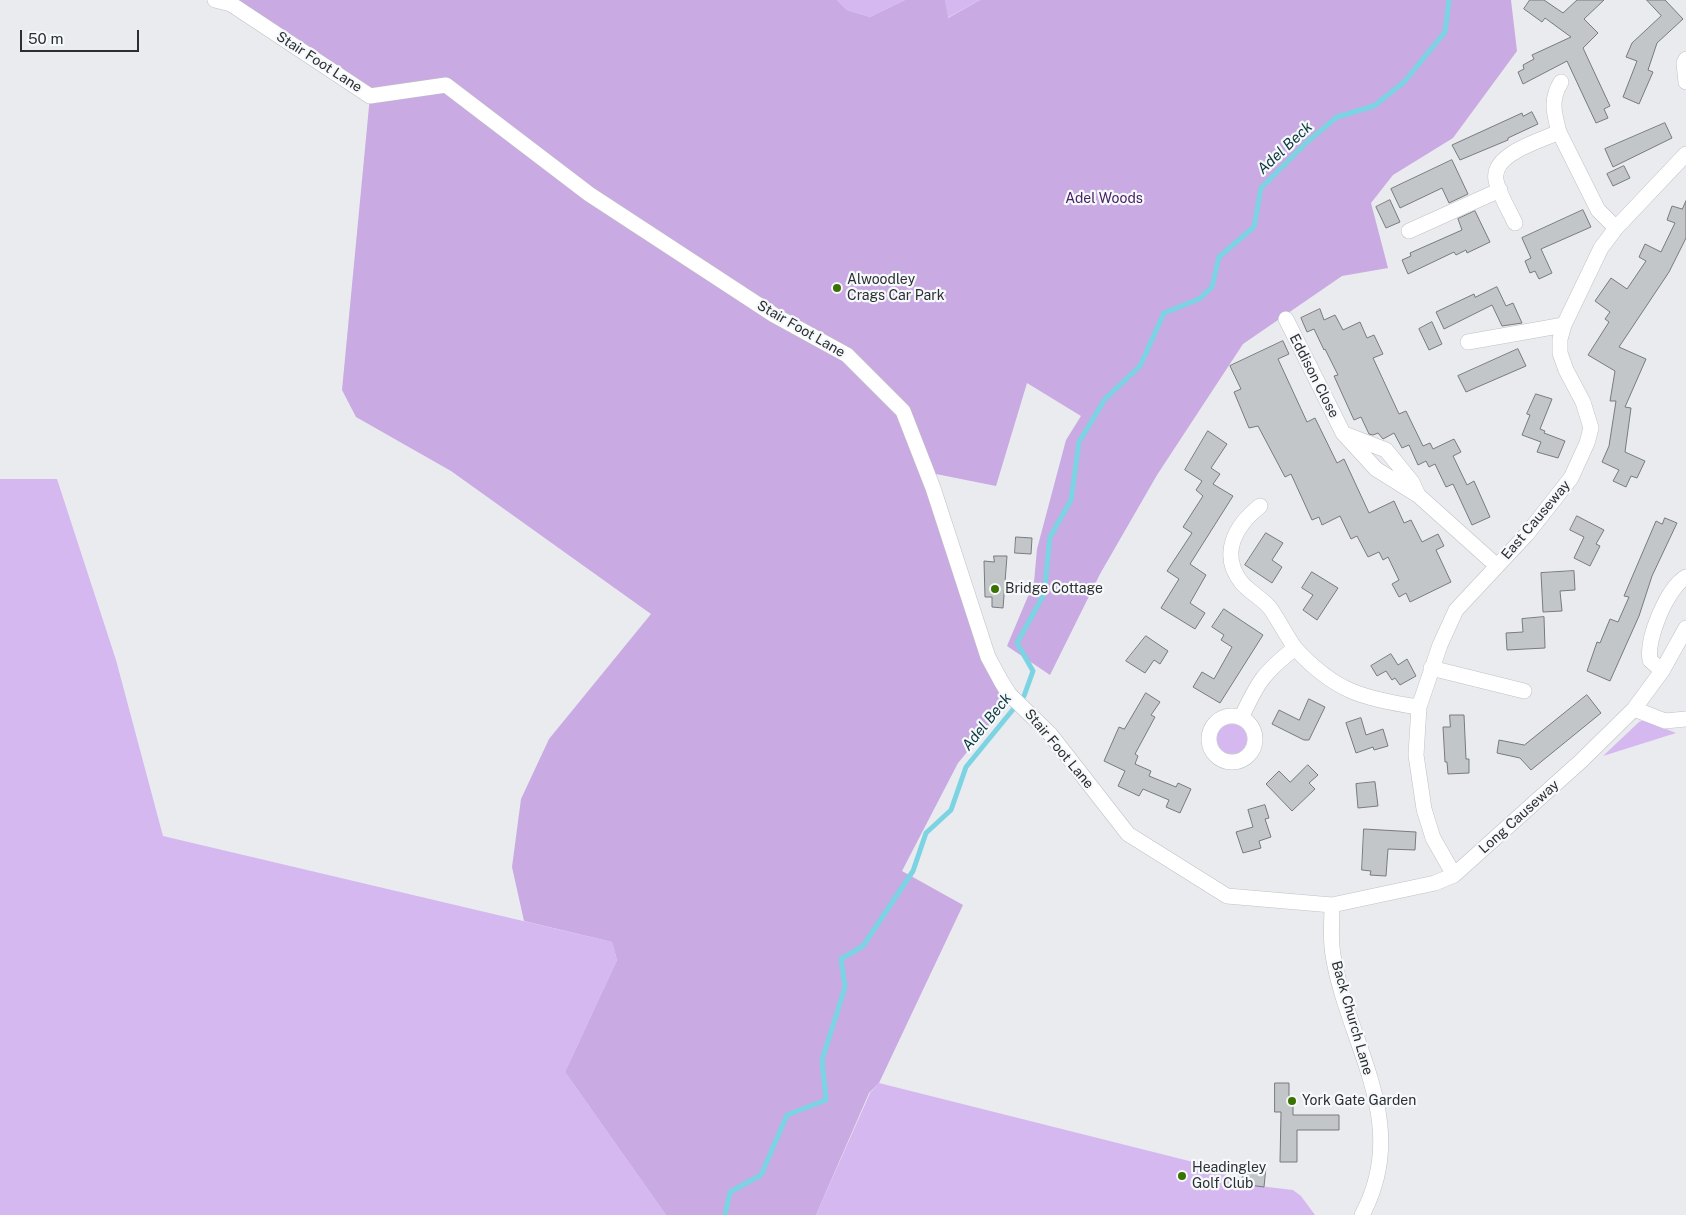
<!DOCTYPE html>
<html>
<head>
<meta charset="utf-8">
<style>
  body { margin:0 }
  #map { position:relative; width:1686px; height:1215px; overflow:hidden; background:#e9ebef; font-family:"Public Sans",sans-serif }
  canvas { display:block }
  .scale { position:absolute; left:20px; top:30px; width:119px; height:22px; box-sizing:border-box; border:2px solid #2d2e30; border-top:0; padding-left:6px; font-size:15px; line-height:18px; white-space:nowrap; color:#2d2e30; -webkit-text-stroke:4px #f6f9fc; paint-order:stroke }
</style>
</head>
<body>
<div id="map">
<canvas width="1686" height="1215"></canvas>
<div class="scale">50 m</div>
</div>
<script>
const c = document.querySelector('canvas').getContext('2d');
c.lineJoin = 'round';
function fill(path, color) { c.fillStyle = color; c.fill(path, 'evenodd'); }
function strokePath(path, color, width, dash) { c.strokeStyle = color; c.lineWidth = width; c.lineCap = dash ? 'butt' : 'round'; c.setLineDash(dash || []); c.stroke(path); }
function drawText(font, color, halo, rows, align = 'center') {
  c.font = font + ' "Public Sans",sans-serif'; c.lineWidth = 4.5; c.setLineDash([]); c.textBaseline = 'middle'; c.strokeStyle = halo; c.fillStyle = color; for (const [text, x, y, turn = 0] of rows) {
    c.save(); c.translate(x, y); c.rotate((+turn || 0) * Math.PI / 180); c.textAlign = isNaN(turn) ? turn : align; if (halo) c.strokeText(text, 0, 0); c.fillText(text, 0, 0); c.restore();
  }
}
const green = new Path2D(`
  M 837,0 L 905,0 L 870,17 L 847,10 Z
  M 945,0 L 980,0 L 947,18 Z
  M 0,479 L 57,479 L 116,660 L 163,836 L 612,942 L 617,960 L 565,1072 L 666,1215 L 0,1215 Z
  M 1644,720 L 1676,733 L 1603,756 L 1639,722 Z
  M1217 739a15 15 0 1 1 30 0a15 15 0 1 1-30 0Z
  M 879,1083 L 1213,1167 L 1242,1184 L 1293,1190 L 1301,1196 L 1315,1215 L 816,1215 L 870,1093 Z`);
const forest = new Path2D(`
  M 215,0 L 837,0 L 847,10 L 870,17 L 905,0 L 945,0 L 948,18 L 980,0 L 1511,0 L 1517,51 L 1453,138 L 1393,175 L 1371,203 L 1388,268 L 1342,276 L 1243,344 L 1157,475 L 1100,574 L 1050,675 L 1007,646 L 1034,582 L 1037,549 L 1066,440 L 1081,416 L 1027,383 L 996,486 L 921,471 L 978,648 L 1007,704 L 958,763 L 902,871 L 963,905 L 879,1083 L 869,1093 L 816,1215 L 666,1215 L 565,1072 L 617,960 L 612,942 L 524,921 L 512,867 L 521,799 L 549,739 L 651,614 L 451,471 L 356,417 L 342,390 L 370,96 Z`);
const stream = new Path2D(`
  M 725,1215 L 730,1192 L 761,1175 L 787,1115 L 826,1100 L 822,1060 L 845,987 L 841,959 L 863,946 L 913,871 L 926,833 L 951,810 L 966,767 L 1024,696 L 1033,671 L 1017,643 L 1044,594 L 1050,537 L 1071,500 L 1079,442 L 1105,399 L 1140,366 L 1164,313 L 1199,299 L 1212,287 L 1219,257 L 1254,227 L 1261,188 L 1307,142 L 1337,117 L 1374,106 L 1404,82 L 1445,32 L 1449,0`);
const building = new Path2D(`
  M 1530,0 L 1544,0 L 1563,13 L 1577,0 L 1604,0 L 1584,19 L 1598,33 L 1583,48 L 1610,106 L 1604,109 L 1608,118 L 1596,123 L 1567,61 L 1523,84 L 1518,72 L 1524,69 L 1523,65 L 1534,59 L 1532,55 L 1571,37 L 1545,18 L 1542,22 L 1524,9 Z
  M 1647,0 L 1665,0 L 1683,19 L 1657,43 L 1648,70 L 1653,72 L 1639,104 L 1623,97 L 1637,61 L 1626,57 L 1632,43 L 1661,16 Z
  M 1532,112 L 1538,124 L 1508,138 L 1508,140 L 1460,160 L 1452,145 L 1522,113 L 1523,116 Z
  M 1665,123 L 1672,138 L 1613,167 L 1605,149 Z
  M 1452,160 L 1468,194 L 1449,203 L 1442,188 L 1400,208 L 1391,189 Z
  M 1624,166 L 1630,178 L 1613,186 L 1607,174 Z
  M 1390,200 L 1400,222 L 1386,228 L 1376,207 Z
  M 1686,201 L 1686,238 L 1669,272 L 1619,347 L 1646,359 L 1625,407 L 1631,408 L 1625,452 L 1645,461 L 1637,478 L 1631,476 L 1626,487 L 1613,481 L 1619,470 L 1602,462 L 1609,446 L 1616,401 L 1610,401 L 1615,371 L 1588,355 L 1609,322 L 1605,319 L 1610,312 L 1595,301 L 1611,278 L 1627,289 L 1646,261 L 1639,257 L 1645,244 L 1661,252 L 1675,223 L 1667,220 L 1672,206 L 1682,209 Z
  M 1583,210 L 1591,227 L 1541,249 L 1552,273 L 1539,279 L 1535,271 L 1530,273 L 1525,261 L 1531,258 L 1522,238 Z
  M 1475,211 L 1490,242 L 1467,253 L 1466,250 L 1456,255 L 1454,252 L 1408,274 L 1402,260 L 1411,256 L 1410,253 L 1462,230 L 1458,219 Z
  M 1497,287 L 1506,306 L 1513,303 L 1522,323 L 1502,326 L 1492,305 L 1444,329 L 1436,312 L 1474,294 L 1475,297 Z
  M 1320,309 L 1324,320 L 1335,315 L 1343,330 L 1360,322 L 1367,338 L 1374,335 L 1383,354 L 1373,358 L 1399,414 L 1406,411 L 1423,446 L 1430,443 L 1433,449 L 1454,439 L 1461,452 L 1453,456 L 1467,485 L 1474,481 L 1490,517 L 1472,525 L 1453,484 L 1446,487 L 1435,464 L 1429,467 L 1426,461 L 1418,465 L 1409,445 L 1402,448 L 1394,433 L 1383,439 L 1378,433 L 1373,435 L 1369,434 L 1361,417 L 1354,420 L 1334,376 L 1338,375 L 1325,349 L 1324,350 L 1314,329 L 1307,332 L 1301,318 Z
  M 1432,322 L 1442,344 L 1429,350 L 1419,329 Z
  M 1283,341 L 1289,354 L 1278,359 L 1307,422 L 1315,418 L 1337,463 L 1344,459 L 1369,513 L 1394,501 L 1404,523 L 1411,520 L 1422,542 L 1438,534 L 1444,546 L 1436,550 L 1451,582 L 1410,602 L 1406,593 L 1399,597 L 1392,584 L 1399,580 L 1388,557 L 1383,560 L 1379,552 L 1368,557 L 1357,536 L 1351,539 L 1340,516 L 1322,525 L 1319,517 L 1312,520 L 1291,474 L 1285,477 L 1258,426 L 1249,428 L 1234,392 L 1241,389 L 1230,366 Z
  M 1518,349 L 1526,366 L 1466,392 L 1458,376 Z
  M 1536,394 L 1552,399 L 1540,429 L 1545,431 L 1544,433 L 1565,441 L 1558,458 L 1537,452 L 1541,442 L 1522,435 L 1530,415 L 1527,414 Z
  M 1208,431 L 1227,444 L 1211,468 L 1220,474 L 1213,484 L 1233,496 L 1190,564 L 1206,575 L 1190,603 L 1205,613 L 1195,629 L 1161,608 L 1179,579 L 1167,571 L 1192,533 L 1183,527 L 1203,496 L 1196,490 L 1202,481 L 1185,470 Z
  M 1577,516 L 1604,530 L 1596,544 L 1600,546 L 1590,566 L 1574,558 L 1584,537 L 1570,530 Z
  M 1665,518 L 1677,523 L 1652,576 L 1639,616 L 1610,681 L 1587,671 L 1597,642 L 1600,643 L 1610,619 L 1618,622 L 1629,597 L 1624,596 L 1656,521 L 1662,524 Z
  M 1266,533 L 1283,543 L 1272,560 L 1282,567 L 1272,583 L 1245,565 Z
  M 1016,537 L 1032,538 L 1031,554 L 1015,553 Z
  M 994,556 L 1007,556 L 1003,608 L 992,607 L 992,597 L 985,597 L 984,561 L 994,562 Z
  M 1574,571 L 1575,590 L 1560,591 L 1562,611 L 1543,612 L 1541,573 Z
  M 1312,572 L 1338,588 L 1317,620 L 1303,610 L 1313,595 L 1302,588 Z
  M 1224,609 L 1263,635 L 1220,703 L 1193,687 L 1202,672 L 1214,679 L 1232,647 L 1221,640 L 1224,635 L 1212,627 Z
  M 1544,617 L 1545,648 L 1507,650 L 1506,633 L 1523,632 L 1522,619 Z
  M 1146,636 L 1168,651 L 1160,664 L 1154,660 L 1145,673 L 1126,661 Z
  M 1391,654 L 1398,665 L 1407,659 L 1416,676 L 1400,685 L 1395,678 L 1392,680 L 1386,671 L 1377,676 L 1371,666 Z
  M 1146,693 L 1160,702 L 1151,715 L 1155,717 L 1135,754 L 1138,756 L 1135,764 L 1151,771 L 1149,776 L 1176,787 L 1178,783 L 1191,789 L 1180,813 L 1166,807 L 1169,800 L 1143,789 L 1139,796 L 1118,786 L 1125,771 L 1104,761 L 1119,727 L 1124,729 Z
  M 1587,695 L 1601,713 L 1531,770 L 1520,758 L 1497,753 L 1499,740 L 1524,745 Z
  M 1309,699 L 1325,707 L 1309,740 L 1304,740 L 1272,724 L 1279,710 L 1299,720 Z
  M 1450,715 L 1464,715 L 1466,759 L 1469,759 L 1469,773 L 1448,774 L 1447,762 L 1445,762 L 1443,727 L 1450,727 Z
  M 1361,718 L 1366,735 L 1383,729 L 1388,746 L 1374,750 L 1373,747 L 1356,753 L 1346,723 Z
  M 1308,765 L 1318,775 L 1309,783 L 1315,789 L 1292,811 L 1266,784 L 1279,771 L 1290,782 Z
  M 1375,782 L 1378,806 L 1358,808 L 1356,784 Z
  M 1265,805 L 1269,818 L 1265,819 L 1271,837 L 1259,841 L 1261,848 L 1243,853 L 1236,832 L 1253,827 L 1248,810 Z
  M 1364,829 L 1416,832 L 1415,850 L 1388,849 L 1386,876 L 1370,875 L 1371,871 L 1362,870 Z
  M 1275,1083 L 1289,1083 L 1289,1099 L 1293,1099 L 1293,1115 L 1339,1115 L 1339,1130 L 1297,1130 L 1297,1162 L 1280,1162 L 1281,1112 L 1275,1112 Z
  M 1244,1164 L 1266,1167 L 1264,1187 L 1242,1184 Z`);
const minor = new Path2D(`
  M 215,0 L 231,4 L 370,96 L 446,85 L 589,194 L 774,315 L 847,355 L 903,411 L 933,488 L 988,657 L 1001,681 L 1009,694 L 1050,734 L 1128,834 L 1227,896 L 1332,905 L 1435,883 L 1454,875 L 1581,761 L 1634,709 L 1665,721 L 1686,719
  M 1686,59 L 1684,63 L 1686,82
  M 1559,132 C 1554,113 1550,100 1561,82
  M 1515,223 C 1510,212 1498,192 1496,180 C 1491,154 1540,141 1559,132 L 1598,210 L 1616,228
  M 1409,231 L 1500,190
  M 1286,319 L 1343,433 L 1376,469 L 1419,496 L 1497,566
  M 1468,342 L 1564,325
  M 1347,435 L 1386,450 L 1412,482 L 1418,495
  M 1260,506 C 1236,525 1219,553 1241,582 C 1249,592 1262,598 1270,608 C 1279,621 1286,635 1295,648
  M 1431,668 L 1524,691
  M 1662,671 L 1650,660 C 1646,639 1667,588 1686,577
  M 1634,709 L 1662,671 L 1686,628
  M1209 739a23 23 0 1 1 46 0a23 23 0 1 1-46 0Z
  M 1241,718 C 1258,682 1263,673 1295,648 C 1334,691 1363,699 1419,707
  M 1454,875 L 1433,838 L 1424,809 L 1416,755 L 1419,707 L 1440,645 L 1456,610 L 1527,534 L 1571,478 L 1587,443 L 1591,428 L 1583,402 L 1566,370 L 1560,353 L 1560,339 L 1564,325 L 1601,248 L 1616,228 L 1686,154
  M 1332,905 C 1332,922 1330,938 1333,955 C 1348,1046 1412,1122 1362,1215`);
const markers = [
  [837,288,5,"#3a7200"],
  [995,589,5,"#3a7200"],
  [1292,1101,5,"#3a7200"],
  [1182,1176,5,"#3a7200"]
];
const streetNames = [
  ["Stair Foot Lane",319,62,33],
  ["Stair Foot Lane",801,329,30],
  ["Eddison Close",1314,376,63],
  ["East Causeway",1536,520,-50],
  ["Stair Foot Lane",1059,749,50],
  ["Long Causeway",1519,817,-42],
  ["Back Church Lane",1352,1018,74]
];
const parkNames = [
  ["Adel Woods",1104,199]
];
const poiNames = [
  ["Alwoodley",847,280],
  ["Crags Car Park",847,296],
  ["Bridge Cottage",1005,589],
  ["York Gate Garden",1302,1101],
  ["Headingley",1192,1168],
  ["Golf Club",1192,1184]
];
const waterNames = [
  ["Adel Beck",1285,148,-43],
  ["Adel Beck",987,722,-51]
];
fill(green, '#d6b8f0');
fill(forest, '#c9aae3');
strokePath(stream, '#7cd3e2', 5);
fill(building, '#c2c6c9');
strokePath(building, '#787b7d', 1);
strokePath(minor, '#bfc1c5', 16);
strokePath(minor, '#fff', 15);
for (const [x, y, r, color] of markers) { const dot = new Path2D(); dot.arc(x, y, r, 0, 2 * Math.PI); c.fillStyle = color; c.fill(dot); strokePath(dot, '#f6f9fc', 2); }
drawText('14px', '#2d2e30', '#f6f9fc', streetNames);
drawText('14px', '#492063', '#f6f9fc', parkNames);
drawText('14px', '#2d2e30', '#f6f9fc', poiNames, 'left');
drawText('italic 15px', '#0c373d', '#f6f9fc', waterNames);
</script>
</body>
</html>
